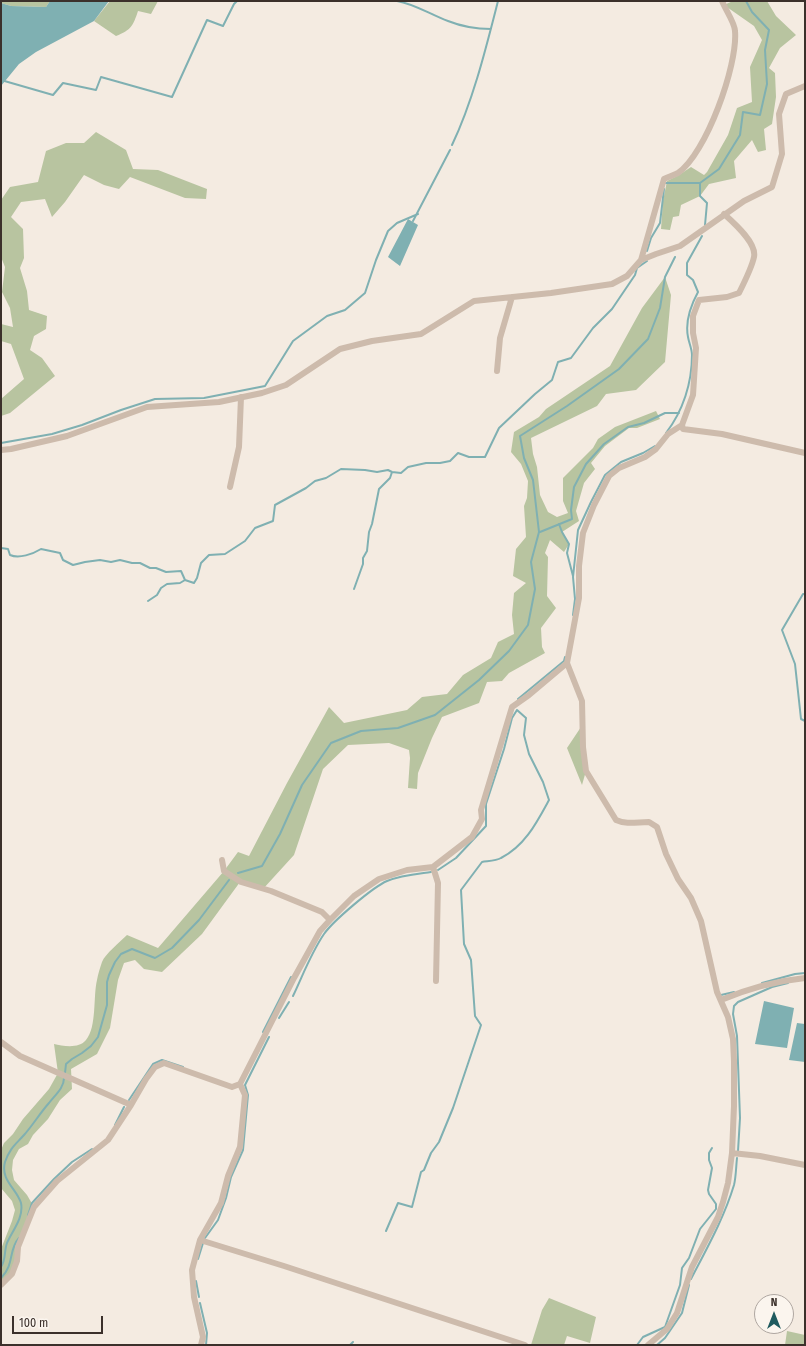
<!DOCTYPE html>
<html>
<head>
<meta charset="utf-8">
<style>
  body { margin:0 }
  #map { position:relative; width:806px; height:1346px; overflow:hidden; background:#f4ebe1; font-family:"Fira Sans Condensed",sans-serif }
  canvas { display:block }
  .frame { position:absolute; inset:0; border:2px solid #3b302b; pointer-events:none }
  .north { position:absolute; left:754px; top:1294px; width:40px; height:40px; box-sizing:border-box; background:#fbf5ee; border:1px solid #aea6a0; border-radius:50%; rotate:0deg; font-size:11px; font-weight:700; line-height:16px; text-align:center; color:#3b302b }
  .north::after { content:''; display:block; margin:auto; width:14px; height:18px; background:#1f5a5e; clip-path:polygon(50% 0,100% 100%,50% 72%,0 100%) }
  .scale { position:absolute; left:12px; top:1316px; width:91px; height:18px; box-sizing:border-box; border:2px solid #3b302b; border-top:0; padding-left:5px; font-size:12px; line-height:14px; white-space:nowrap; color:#3b302b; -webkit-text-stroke:3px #fbf5ee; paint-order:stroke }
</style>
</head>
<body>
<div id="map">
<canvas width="806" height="1346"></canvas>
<div class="frame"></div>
<div class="north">N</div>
<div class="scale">100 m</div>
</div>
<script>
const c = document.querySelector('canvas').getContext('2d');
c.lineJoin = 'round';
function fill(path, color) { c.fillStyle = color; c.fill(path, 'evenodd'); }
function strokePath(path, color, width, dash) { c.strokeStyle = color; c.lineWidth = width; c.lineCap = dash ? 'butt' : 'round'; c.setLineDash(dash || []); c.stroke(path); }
const green = new Path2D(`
  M 1,1 L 50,1 L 46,7 L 11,6 L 1,3 Z
  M 110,1 L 158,1 L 151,14 L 138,11 C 133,26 131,30 116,36 L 94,21 Z
  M 733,1 L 767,1 L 776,16 L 796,35 L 780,48 L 769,68 L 775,73 L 776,97 L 772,124 L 764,129 L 766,150 L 758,152 L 752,140 L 734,161 L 736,178 L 709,184 L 700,196 L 681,205 L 679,216 L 673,217 L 670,230 L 661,229 L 663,201 L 667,181 L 679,175 L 691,167 L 704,175 L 707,172 L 728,135 L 737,108 L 752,102 L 750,67 L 762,40 L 754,26 L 724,5 Z
  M 96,132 L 126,150 L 133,169 L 158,170 L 207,189 L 206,199 L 185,198 L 130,177 L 119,189 L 104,185 L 84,175 L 65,202 L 52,217 L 45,199 L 21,202 L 11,217 L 23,229 L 24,258 L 20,268 L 27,291 L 29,310 L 47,316 L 46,329 L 34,336 L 30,350 L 42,358 L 55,376 L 10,413 L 1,416 L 1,399 L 24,379 L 11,344 L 1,341 L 1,324 L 13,327 L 10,308 L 2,292 L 5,267 L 1,257 L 1,200 L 10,187 L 38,182 L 46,151 L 66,143 L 84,143 Z
  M 665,277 L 671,295 L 665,362 L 636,390 L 606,394 L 597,406 L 531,438 L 533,454 L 537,467 L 540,495 L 548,512 L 557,517 L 568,513 L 563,501 L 563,478 L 593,448 L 598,439 L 615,427 L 656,411 L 660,419 L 637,428 L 629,428 L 605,446 L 591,463 L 595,469 L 584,483 L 576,511 L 579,521 L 562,532 L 569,544 L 564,552 L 550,540 L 545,553 L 548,557 L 547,596 L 556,608 L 541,628 L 542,647 L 545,653 L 509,673 L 502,681 L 487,682 L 479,703 L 442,717 L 432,738 L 418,773 L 417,789 L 408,788 L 410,758 L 409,750 L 389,743 L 348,745 L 323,769 L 294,855 L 263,889 L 240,882 L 202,934 L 162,972 L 144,969 L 135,960 L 124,963 L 118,980 L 110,1028 L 97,1054 L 71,1069 L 72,1089 L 60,1100 L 48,1119 L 33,1135 L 28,1144 L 19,1149 L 13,1160 L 12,1170 L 14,1180 L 27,1195 L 34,1207 L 18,1247 L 12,1274 L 1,1285 L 1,1249 L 12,1221 L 15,1210 L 12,1201 L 1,1188 L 1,1150 L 4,1143 L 13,1134 L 23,1119 L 49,1089 L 58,1073 L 54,1044 C 63,1046 79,1049 86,1040 C 97,1027 93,996 97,980 C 98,974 100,968 102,962 C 105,954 120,942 127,935 L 158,948 L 224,871 L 238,852 L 249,856 L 287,783 L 329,707 L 344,723 L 407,710 L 422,697 L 447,694 L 463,675 L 491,658 L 498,642 L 514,634 L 512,615 L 514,593 L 526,583 L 513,576 L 516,549 L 526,537 L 524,506 L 527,498 L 528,481 L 521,464 L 511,452 L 514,432 L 539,417 L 546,409 L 610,366 L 642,308 Z
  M 583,724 L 586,771 L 582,785 L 567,748 Z
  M 549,1298 L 596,1317 L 590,1343 L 567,1336 L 564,1345 L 531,1345 L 542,1310 Z
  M 787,1331 L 805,1335 L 805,1345 L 785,1345 Z`);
const water = new Path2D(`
  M 50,1 L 109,1 L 94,21 L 36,52 L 19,64 L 1,86 L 1,3 L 11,6 L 46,7 Z
  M 408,219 L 418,225 L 400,266 L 388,257 Z
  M 764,1001 L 794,1008 L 787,1048 L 755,1044 Z
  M 797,1023 L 805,1024 L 805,1062 L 789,1060 Z`);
const stream = new Path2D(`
  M 397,1 C 415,4 431,15 448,21 C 463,27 476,29 491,29
  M 591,1 L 611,1
  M 1,80 L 53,95 L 63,83 L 96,90 L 101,77 L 172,97 L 207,20 L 223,26 L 234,4 L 237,1
  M 452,145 C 473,101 486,48 498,1
  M 665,183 L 700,183 L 719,169 L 740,135 L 743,112 L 760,115 L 767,84 L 765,50 L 769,30 L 752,12 L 746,1
  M 700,183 L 700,196 L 707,203 L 705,225
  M 413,221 L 450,150
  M 647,251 L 651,238 L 660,223 L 664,189
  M 666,433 C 683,411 692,383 692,355 C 692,349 689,343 688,337 C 685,322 691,305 698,292 L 693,280 L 687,275 L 687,263 L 702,236
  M 1,443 L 52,434 L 82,425 L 121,410 L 155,399 L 204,398 L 265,386 L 293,341 L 327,316 L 345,310 L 365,293 L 376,260 L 388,231 L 397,223 L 418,214
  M 559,524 L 562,532 L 569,544 L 567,553 L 573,576
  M 540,532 L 572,519 L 571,510 L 574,487 L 586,464 L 604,444 L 628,427 L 644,423 L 665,413 L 679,413
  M 1,548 L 8,549 L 10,555 C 19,559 33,554 41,549 L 60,553 L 63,560 L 73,565 L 85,562 L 100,560 L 111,562 L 120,560 L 132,563 L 140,563 L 150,568 L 156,568 L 166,572 L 181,571 L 185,580
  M 354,589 L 363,564 L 363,558 L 367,551 L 369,532 L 372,524 L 379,489 L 390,478 L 392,472
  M 805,594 L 803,594 L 782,630 L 795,664 L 801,719 L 805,721
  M 148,601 L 157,595 L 161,588 L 167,584 L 180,583 L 185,580 L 194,583 L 197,578 L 201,563 L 209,555 L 225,554 L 245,541 L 255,528 L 273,521 L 275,505 L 306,488 L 315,481 L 326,478 L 341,469 L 365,470 L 377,472 L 388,470 L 392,472 L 401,473 L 408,467 L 426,463 L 440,463 L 450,461 L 458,453 L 469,457 L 485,457 L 499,428 L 535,394 L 552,380 L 558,362 L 571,358 L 593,328 L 612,309 L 635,275 L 637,268 L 647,261
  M 573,615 L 575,599 L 573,577 L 578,530 L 591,502 L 605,475 L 621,462 L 643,453 L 655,446
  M 518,699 L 564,661 L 565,657
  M 238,873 L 262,866 L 280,834 L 302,785 L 331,743 L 361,731 L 398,728 L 435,715 L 479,680 L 509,651 L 528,625 L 535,589 L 531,562 L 539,532 L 533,480 L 524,458 L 520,436 L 567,406 L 619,369 L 648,339 L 660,308 L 665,277 L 675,257
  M 762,983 L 795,974 L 805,973
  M 721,995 L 734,992
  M 293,996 C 303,975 311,953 324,934 C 333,921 373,887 387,881 C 401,875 416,874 431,872
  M 279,1018 L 289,1002
  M 263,1032 L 291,977
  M 65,1073 L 66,1064 L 72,1059 L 82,1053 L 91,1046 L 98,1037 L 107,1005 L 107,982 L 109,975 L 115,962 L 121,954 L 132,949 L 155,958 L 172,948 L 199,920 L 229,880
  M 129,1100 L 153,1064 L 162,1060 L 183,1067
  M 115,1125 L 124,1107
  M 738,1151 L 740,1118 L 738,1063 L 737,1036 L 733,1014 L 734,1006 L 738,1002 L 772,987 L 788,983
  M 28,1215 L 32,1203 L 54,1179 L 72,1162 L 92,1149
  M 386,1231 L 398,1203 L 412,1207 L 421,1172 L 424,1170 L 431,1153 L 439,1142 L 453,1108 L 481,1025 L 475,1016 L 471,960 L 464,944 L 461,890 L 482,862 C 488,861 496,861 501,858 C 525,846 537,822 549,800 L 543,782 L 529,754 L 524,735 L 526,718 L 517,710 L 512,718 L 504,749 L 486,804 L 486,826 L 456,858 L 438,870
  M 205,1238 L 218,1220 L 226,1198 L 231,1177 L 243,1150 L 248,1095 L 245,1085 L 269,1037
  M 198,1259 L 203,1243
  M 1,1267 C 6,1260 4,1251 7,1243 C 12,1231 24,1218 21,1203 C 17,1189 0,1180 5,1162 C 10,1148 15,1145 24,1135 C 33,1125 40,1113 49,1103 C 55,1095 64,1088 64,1078
  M 1,1278 C 15,1264 8,1250 19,1238
  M 691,1279 C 707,1248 724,1218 734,1185 C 736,1177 736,1167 737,1158
  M 196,1281 L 199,1297
  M 200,1303 L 207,1333 L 206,1345
  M 350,1345 L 353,1342
  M 637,1345 L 643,1337 L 665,1327 L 680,1285 L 682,1268 L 689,1258 L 700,1229 L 716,1209 L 716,1204 L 709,1194 L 708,1190 L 712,1168 L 709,1160 L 709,1153 L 712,1148
  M 657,1345 L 665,1338 L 682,1313 L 689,1285`);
const minor = new Path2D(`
  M 641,260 L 664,179 C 668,177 674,175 678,173 C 706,154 738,65 735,31 C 735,23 725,9 722,1
  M 497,371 L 500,338 L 512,297
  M 682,425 L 683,429 L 722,434 L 805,453
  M 1,450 L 11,449 L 67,436 L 147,407 L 219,402 L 262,393 L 286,385 L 340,349 L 372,341 L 421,334 L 474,301 L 551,293 L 612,284 L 627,276 L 641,260 L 656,254 L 680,246 L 744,201 L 772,187 L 782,154 L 779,114 L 786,94 L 805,86
  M 230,487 L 239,447 L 241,397
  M 222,860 L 224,871 L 241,882 L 271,891 L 322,912 L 330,920
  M 433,867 L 438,883 L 436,981
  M 721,1000 C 747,989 776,981 805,978
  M 1,1042 L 20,1056 L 131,1105 L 108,1140 L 57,1181 L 34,1207 L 18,1247 L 17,1261 L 12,1274 L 1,1285
  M 240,1084 L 294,978 L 320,931 L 330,920 L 354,896 L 379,879 L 407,870 L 433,867 L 472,837 L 482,819 L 481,810 L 512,707 L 529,695 L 567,663
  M 131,1105 L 146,1079 L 155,1067 L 164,1063 L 232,1087 L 240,1084 L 245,1095 L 240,1147 L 228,1176 L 221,1203 L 200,1240
  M 732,1153 L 760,1156 L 805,1165
  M 201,1345 L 203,1337 L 194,1297 L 192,1270 L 200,1240 L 284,1266 L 525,1345
  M 648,1345 L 667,1329 L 677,1313 L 692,1267 L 718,1217 L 723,1202 L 728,1183 L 732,1153 L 734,1106 L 734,1061 L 733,1039 L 728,1017 L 717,992 L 701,921 L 691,898 L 678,879 L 666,854 L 657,827 L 649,822 C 637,822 627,825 616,820 L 586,771 L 583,747 L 582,701 L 567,663 L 579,598 L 579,566 L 583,533 L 594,505 L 609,476 L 619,468 L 645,457 L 656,449 L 668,434 L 682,425 L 693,395 L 696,348 L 693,333 L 693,316 L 699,300 L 727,297 L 739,293 C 744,283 752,267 754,257 C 757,243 734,223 724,214`);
fill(green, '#b8c4a0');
fill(water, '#7fb0b2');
strokePath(stream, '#7fb0b2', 2);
strokePath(minor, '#cdbbac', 6);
</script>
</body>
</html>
